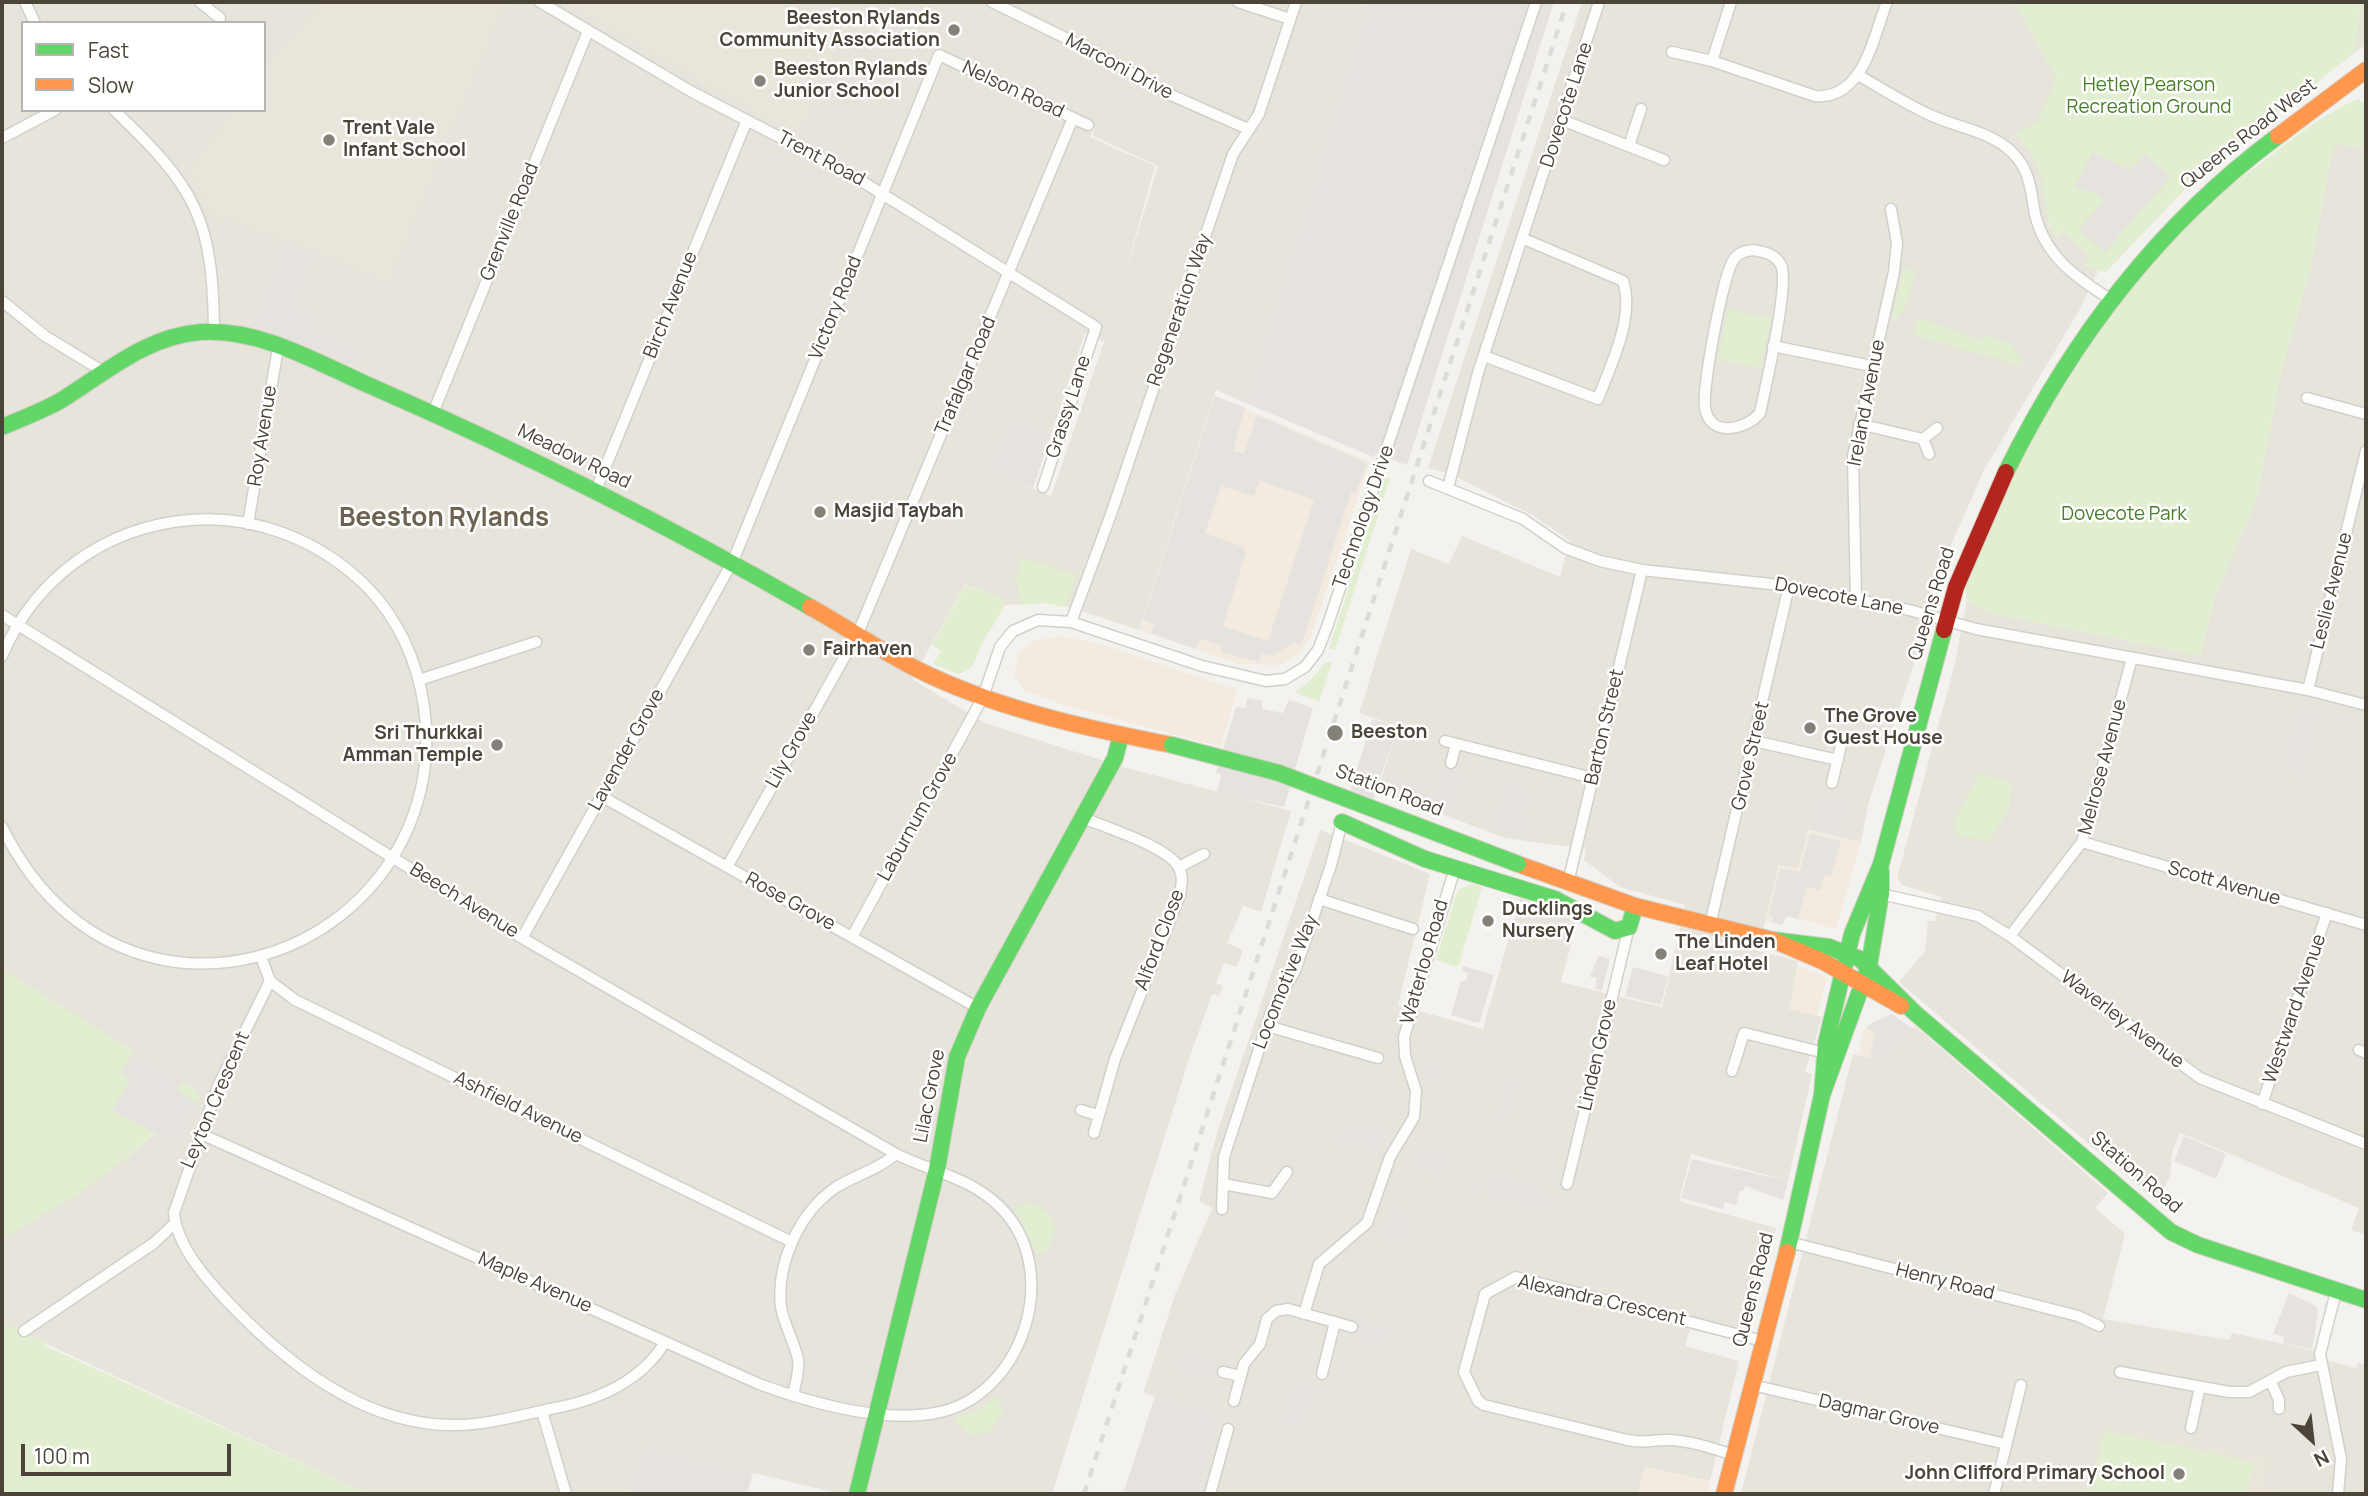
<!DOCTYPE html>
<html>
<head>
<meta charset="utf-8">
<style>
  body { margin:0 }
  #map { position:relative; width:2368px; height:1496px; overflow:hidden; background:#f4f2ee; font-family:Manrope,sans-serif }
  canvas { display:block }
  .frame { position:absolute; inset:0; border:4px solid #4b4439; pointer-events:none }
  .legend { position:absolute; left:21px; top:21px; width:245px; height:91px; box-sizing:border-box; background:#fff; border:2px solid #b7b4b0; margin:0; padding:9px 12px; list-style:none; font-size:21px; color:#4b4439 }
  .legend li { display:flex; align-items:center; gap:14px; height:35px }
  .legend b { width:35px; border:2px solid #b7b4b0 }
  .north { position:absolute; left:2277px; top:1405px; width:70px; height:70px; -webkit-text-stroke:5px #fff; paint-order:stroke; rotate:153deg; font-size:19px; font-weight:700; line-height:28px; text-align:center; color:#4b4439 }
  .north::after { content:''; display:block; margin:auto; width:24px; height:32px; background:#4b4439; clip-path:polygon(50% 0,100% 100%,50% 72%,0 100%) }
  .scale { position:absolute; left:21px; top:1444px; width:210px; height:32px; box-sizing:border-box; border:4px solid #4b4439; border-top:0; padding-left:9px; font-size:21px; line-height:24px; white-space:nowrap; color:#4b4439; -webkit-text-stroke:5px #fff; paint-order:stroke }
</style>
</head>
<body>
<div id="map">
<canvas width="2368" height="1496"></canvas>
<div class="frame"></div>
<ul class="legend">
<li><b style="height:9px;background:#63d668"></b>Fast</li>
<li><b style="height:9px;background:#ff974d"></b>Slow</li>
</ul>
<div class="north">N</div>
<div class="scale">100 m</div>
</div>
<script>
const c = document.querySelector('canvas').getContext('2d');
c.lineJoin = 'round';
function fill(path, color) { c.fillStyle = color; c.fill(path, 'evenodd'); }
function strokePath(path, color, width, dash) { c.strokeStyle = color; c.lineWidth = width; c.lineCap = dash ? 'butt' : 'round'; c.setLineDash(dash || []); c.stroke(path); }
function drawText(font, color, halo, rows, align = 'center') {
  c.font = font + ' Manrope,sans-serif'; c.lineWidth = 5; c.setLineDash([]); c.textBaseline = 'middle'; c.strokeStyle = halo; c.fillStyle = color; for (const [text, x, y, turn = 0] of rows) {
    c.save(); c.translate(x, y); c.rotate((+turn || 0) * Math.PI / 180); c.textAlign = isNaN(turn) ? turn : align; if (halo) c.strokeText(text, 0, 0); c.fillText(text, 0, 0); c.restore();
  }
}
const residential = new Path2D(`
  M 2,2 L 1368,2 L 1246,403 L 1216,390 L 1139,630 L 1073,608 L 1046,603 L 1005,605 L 999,597 L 965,585 L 912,679 L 985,723 L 1123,767 L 1291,811 L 1261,912 L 1243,906 L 1227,943 L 1243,950 L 1237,967 L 1224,963 L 1216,983 L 1223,986 L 1219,996 L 1212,994 L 1190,1056 L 1052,1494 L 841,1494 L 645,1447 L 636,1461 L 629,1494 L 367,1494 L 2,1323 L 2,1239 L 125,1159 L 199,1093 L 2,969 ZM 23,23 L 264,23 L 264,110 L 23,110 ZM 1095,124 L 1093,136 L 1158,166 L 1125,274 L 1155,166 L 1090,137 ZM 1085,333 L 1104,342 L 1051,496 L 989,470 L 1010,417 L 1051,435 Z
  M 1582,2 L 2014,2 L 2057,78 L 2038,122 L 2015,134 L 2037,160 L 2045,182 L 2049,225 L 2055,237 L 2062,231 L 2091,257 L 2084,265 L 2098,271 L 2080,309 L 1984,470 L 1930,593 L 1924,632 L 1869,802 L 1861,842 L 1809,830 L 1798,869 L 1779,865 L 1758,951 L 1798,961 L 1790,1009 L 1822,1017 L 1805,1072 L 1812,1074 L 1788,1181 L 1691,1154 L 1679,1201 L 1776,1228 L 1747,1343 L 1690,1329 L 1685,1346 L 1739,1361 L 1710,1481 L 1645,1467 L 1638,1494 L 1199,1494 L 1222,1413 L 1143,1393 L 1175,1295 L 1212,1208 L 1199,1201 L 1217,1133 L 1320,830 L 1430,874 L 1398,1005 L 1483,1029 L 1520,898 L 1558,911 L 1577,922 L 1561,982 L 1662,1007 L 1685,905 L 1620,887 L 1584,860 L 1586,849 L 1505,838 L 1378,790 L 1398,726 L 1359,713 L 1411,549 L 1449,564 L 1462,536 L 1560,577 L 1569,540 L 1532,515 L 1450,474 L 1428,468 Z
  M 2361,2 L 2366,2 L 2366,44 L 2354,53 Z
  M 2334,143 L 2366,148 L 2366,1235 L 2351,1230 L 2359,1208 L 2180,1133 L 2172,1152 L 2170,1176 L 2157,1202 L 1899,982 L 1925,951 L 1928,921 L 1935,921 L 1941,897 L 1902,885 L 1897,878 L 1954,667 L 1967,601 L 1987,612 L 2200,656 L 2215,597 L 2257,498 L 2280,376 L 2309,274 Z
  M 1915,1026 L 2108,1193 L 2095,1208 L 2125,1234 L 2103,1319 L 2229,1340 L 2232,1333 L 2312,1350 L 2330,1361 L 2356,1368 L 2358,1363 L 2366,1365 L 2366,1494 L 1741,1494 L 1853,1054 L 1884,1062 Z`);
const commercial = new Path2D(`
  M 1214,395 L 1370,462 L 1311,636 L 1299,654 L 1279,665 L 1239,664 L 1139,630 Z
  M 1060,636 L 1101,644 L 1237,690 L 1221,747 L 1064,705 L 1024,690 L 1014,676 L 1018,653 L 1033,641 Z
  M 1808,830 L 1861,842 L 1836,929 L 1787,916 L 1782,925 L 1765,921 L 1779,865 L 1798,868 Z
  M 1798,966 L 1827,977 L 1817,1016 L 1789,1009 Z
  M 1870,1024 L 1867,1029 L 1876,1031 L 1870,1058 L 1858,1056 L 1863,1032 Z
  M 1645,1467 L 1710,1481 L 1707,1494 L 1638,1494 Z`);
const industrial = new Path2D(`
  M 1368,2 L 1554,2 L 1407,465 L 1377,454 L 1373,457 L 1246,403 Z
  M 1010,417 L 1051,435 L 1033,488 L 989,470 Z
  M 2299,705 L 2316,711 L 2322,710 L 2303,776 L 2281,770 Z
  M 1463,966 L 1494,975 L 1479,1023 L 1451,1015 L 1461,981 L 1466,981 L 1468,973 L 1462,970 Z
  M 1892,1014 L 1913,1029 L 1884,1062 L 1870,1058 L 1875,1032 L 1867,1029 L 1870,1024 Z
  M 1155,1396 L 1222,1413 L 1199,1494 L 1123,1494 Z
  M 645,1447 L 753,1473 L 747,1494 L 629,1494 L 636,1461 Z`);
const education = new Path2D(`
  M 323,2 L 506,2 L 389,284 L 318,253 L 227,220 L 215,224 L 188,171 L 232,110 L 264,110 L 264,67 Z
  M 563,2 L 794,2 L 844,27 L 799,138 Z
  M 2101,1425 L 2272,1459 L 2265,1488 L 2292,1494 L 2084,1494 Z`);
const green = new Path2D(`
  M 2014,2 L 2361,2 L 2354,53 L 2194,180 L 2106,272 L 2084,266 L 2090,257 L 2062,231 L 2054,237 C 2037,191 2055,177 2015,134 L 2038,122 L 2057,78 Z
  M 2358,99 L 2366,105 L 2366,148 L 2334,144 L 2309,274 L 2280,376 L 2257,498 L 2215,597 L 2200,656 L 1987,612 L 1967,601 C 1961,576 1982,544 1992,521 C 2041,405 2117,295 2206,206 C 2225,188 2248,173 2269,157 C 2297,135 2325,113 2358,99 Z
  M 1904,269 L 1916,271 L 1904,310 L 1891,324 Z
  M 1728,310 L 1771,318 L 1761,368 L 1718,360 Z
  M 1919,318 L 1982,341 L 1984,335 L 2011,344 L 2023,366 L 1913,335 Z
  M 1385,477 L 1390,479 L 1388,485 L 1335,650 L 1329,648 Z
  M 1021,558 L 1077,575 L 1065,607 L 1046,603 L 1021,605 L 1016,578 Z
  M 965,586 L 1000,597 L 1005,605 C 998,617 991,629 984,640 C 975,656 977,670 957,674 L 933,664 L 941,651 L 932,645 Z
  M 1326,662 L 1332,663 L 1319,702 L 1295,692 L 1308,683 Z
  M 1980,773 L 2011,783 L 2010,807 L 1989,842 L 1957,835 L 1954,821 Z
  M 1472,884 L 1482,887 L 1458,967 L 1436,960 L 1456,895 L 1460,889 Z
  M 2,969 L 199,1093 L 181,1146 L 153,1133 L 125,1159 L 77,1195 L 2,1239 Z
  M 1026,1204 C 1052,1205 1060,1227 1049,1248 L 1038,1255 L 1015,1209 Z
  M 2,1323 L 38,1338 L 48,1347 L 367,1494 L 2,1494 Z
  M 997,1396 L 1003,1412 L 990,1432 L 968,1435 L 954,1420 L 978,1410 Z
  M 2105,1431 L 2256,1463 L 2247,1494 L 2089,1492 Z`);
const parking = new Path2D(`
  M 2092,152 L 2130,170 L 2145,155 L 2170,177 L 2105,252 L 2079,230 L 2103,201 L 2096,193 L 2075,188 Z
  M 284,243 L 315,255 L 296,307 L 317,316 L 312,329 L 363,349 L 356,365 L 253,325 Z
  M 1215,396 L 1245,408 L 1233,451 L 1244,454 L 1257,415 L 1367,463 L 1355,494 L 1351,493 L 1301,646 L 1294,643 L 1271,656 L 1262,654 L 1259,662 L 1220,652 L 1222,646 L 1200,639 L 1196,649 L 1151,633 L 1154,624 L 1143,620 ZM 1260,481 L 1314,500 L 1268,641 L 1223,626 L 1246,552 L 1241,546 L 1205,533 L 1221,486 L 1254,496 Z
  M 1247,698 L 1262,701 L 1262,709 L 1283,713 L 1289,700 L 1313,708 L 1284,807 L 1217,793 L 1221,774 L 1216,773 L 1236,707 L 1246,708 Z
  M 1372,719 L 1398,726 L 1368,814 L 1346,806 Z
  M 1442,767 L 1466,774 L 1450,816 L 1390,793 L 1395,775 L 1429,787 L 1427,794 L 1431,798 Z
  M 1504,782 L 1535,791 L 1530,810 L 1520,810 L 1529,815 L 1525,836 L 1492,830 L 1497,807 L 1505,809 L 1508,806 L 1498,802 Z
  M 1819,794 L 1849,801 L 1841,836 L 1811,829 Z
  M 1810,834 L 1841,841 L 1831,876 L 1824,875 L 1820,890 L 1807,887 L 1798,919 L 1786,916 L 1782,925 L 1772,923 L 1773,917 L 1769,915 L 1780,868 L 1800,872 Z
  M 1598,956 L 1610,959 L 1602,991 L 1595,988 L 1597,978 L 1590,977 Z
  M 1633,967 L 1668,976 L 1661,1005 L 1625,996 Z
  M 133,1052 L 182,1082 L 177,1089 L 195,1102 L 181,1146 L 112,1111 L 131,1079 L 121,1073 Z
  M 1424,1060 L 1447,1065 L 1441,1086 L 1426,1085 L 1419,1063 Z
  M 1508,1074 L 1526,1078 L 1523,1093 L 1518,1092 L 1513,1099 L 1507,1123 L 1496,1120 Z
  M 1350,1121 L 1392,1133 L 1376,1153 L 1334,1143 Z
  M 2184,1136 L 2226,1154 L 2216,1179 L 2174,1161 Z
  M 1422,1145 L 1451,1153 L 1444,1177 L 1413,1168 Z
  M 1692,1159 L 1788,1181 L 1783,1200 L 1745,1186 L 1744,1191 L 1740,1190 L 1736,1205 L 1725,1202 L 1723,1209 L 1681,1198 Z
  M 1490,1170 L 1536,1184 L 1534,1191 L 1554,1197 L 1550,1215 L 1470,1194 L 1473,1183 L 1486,1187 Z
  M 1390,1206 L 1416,1213 L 1406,1247 L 1380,1239 Z
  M 2289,1293 L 2316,1306 L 2318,1313 L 2312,1349 L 2283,1343 L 2284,1337 L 2273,1334 Z
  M 1361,1319 L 1398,1329 L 1394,1342 L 1384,1339 L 1381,1351 L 1355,1343 Z
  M 1186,1350 L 1220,1360 L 1213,1383 L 1172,1372 Z
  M 1293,1378 L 1316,1384 L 1305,1430 L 1280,1424 Z`);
const street = new Path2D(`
  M 25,2 L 35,23
  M 200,2 L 220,18
  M 540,2 L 692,92 L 847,172 L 1096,327 L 1043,487
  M 992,2 L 1088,49 L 1171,95 L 1248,129
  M 1238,2 L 1290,19
  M 1672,52 L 1712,61 L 1815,96 C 1863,100 1873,38 1887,2
  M 1712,61 L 1731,2
  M 1858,75 C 1881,88 1904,103 1928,114 C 1958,129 1997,131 2018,159 C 2031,176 2031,194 2035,214 C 2045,256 2075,277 2110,299
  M 114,110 C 196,188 213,218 214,332
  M 1562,120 L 1664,160
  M 2,138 L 55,110
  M 1629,146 L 1641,109
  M 1753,250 C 1765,252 1775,254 1781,265 C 1790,283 1765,389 1760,413 C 1746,430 1710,438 1705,408 C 1702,388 1723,274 1734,259 C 1739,252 1746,251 1753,250 Z
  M 2,301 L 45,336 L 104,372
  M 1773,346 L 1871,366
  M 1484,356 L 1598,399 C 1611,364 1635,317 1623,281 L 1524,239
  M 2307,398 L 2366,414
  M 433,413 L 588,31
  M 1859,424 L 1923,439
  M 1929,454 L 1923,439 L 1937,428
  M 1429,481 L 1523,519 L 1565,548 L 1600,561 L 1642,570 L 1789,586 L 1909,610 L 1976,629 L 2308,690 L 2366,705
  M 1448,488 L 1478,373 L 1599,2
  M 596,490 L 747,120
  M 248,524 L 278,348
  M 1856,600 L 1853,456 L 1894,272 L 1897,243 L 1891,209
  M 2,615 L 522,938 L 896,1154 C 932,1172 969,1177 999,1206 C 1065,1269 1023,1398 935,1413 C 881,1423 811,1403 759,1384 L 199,1133
  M 1071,622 L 1110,517 L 1233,154 L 1259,114 L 1296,2
  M 2,656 C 35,578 105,527 190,520 C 255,514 321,541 367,587 C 399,620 417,661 424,706 C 430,751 424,796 404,837 C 343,962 178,1007 68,914 C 40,891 18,859 2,827
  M 419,680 L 536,642
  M 2308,690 L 2366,451
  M 1445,741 L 1593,778
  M 1754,741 L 1838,760
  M 1451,763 L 1456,744
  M 1832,783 L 1841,745
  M 601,796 L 978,1008
  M 1083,818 C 1105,827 1169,847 1179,868 C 1184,878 1181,886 1180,895 L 1115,1059 L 1094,1133
  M 2082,842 L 2366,925
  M 727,867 L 858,633 L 1073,118
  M 1179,867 L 1204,854
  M 1568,883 L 1642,570
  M 1881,894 L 1978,916 L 2010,936 L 2200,1078 L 2366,1144
  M 1319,899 L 1413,929
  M 1710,925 L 1789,586
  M 2010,936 L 2082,842 L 2132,658
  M 852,937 L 983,697 L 1000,647 L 1013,631 L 1038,620 L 1071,622 L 1202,666 L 1266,681 L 1285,679 L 1305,667 L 1318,650 L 1327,627 L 1536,2
  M 522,938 L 733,561 L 939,55 L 1088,125
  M 261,957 L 270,981 L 295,1000 L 792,1242
  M 270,981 L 218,1086 L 174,1213 C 177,1246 206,1279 228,1302 C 285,1362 363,1424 450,1425 C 483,1426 518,1416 550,1409 C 595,1401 641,1382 665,1342
  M 1267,1026 L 1378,1058
  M 2359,1050 L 2366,1053
  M 1732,1071 L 1744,1033 L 1825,1053
  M 2262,1104 L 2327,913
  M 1081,1110 L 1097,1115
  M 1223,1184 L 1272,1193 L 1287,1172
  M 1567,1184 L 1629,927
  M 1222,1209 L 1224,1157 L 1272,1009 L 1295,971 L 1331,865 L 1342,822
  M 1789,1242 L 2078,1316 L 2099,1326
  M 2336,1292 L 2320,1354 L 2341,1459 L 2338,1494
  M 1304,1314 L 1319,1264 L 1367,1223 L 1390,1157 L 1414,1117 L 1416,1091 L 1405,1056 L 1404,1037 L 1455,868
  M 24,1331 L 154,1243 L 175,1223
  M 1223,1372 L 1241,1376
  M 2120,1372 L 2229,1392 L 2249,1392 L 2286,1372 L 2321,1365
  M 1322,1374 L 1335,1322
  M 2271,1382 L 2279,1400 L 2279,1409
  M 1752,1385 L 2006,1444
  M 793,1396 C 795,1384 800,1371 798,1359 C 794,1341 784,1325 781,1307 C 776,1264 799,1213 835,1188 C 855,1175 878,1170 896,1154
  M 1234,1401 L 1244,1364 L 1260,1344 L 1267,1319 L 1276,1311 L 1288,1309 L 1352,1327
  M 542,1411 L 566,1494
  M 2191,1428 L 2200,1387
  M 1734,1455 C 1714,1449 1692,1441 1670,1440 C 1654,1439 1647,1444 1627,1440 L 1484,1405 L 1478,1401 L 1464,1372 L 1485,1294 L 1516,1277 L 1763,1341
  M 1210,1494 L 1228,1429
  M 1994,1494 L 2021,1385`);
const fast = new Path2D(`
  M 2,427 C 21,419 42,411 60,401 C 104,374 146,336 201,332 C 262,328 321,365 375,388 C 524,453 669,526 810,607
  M 2006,472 C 2072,339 2158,225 2278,136
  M 1342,822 L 1425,859 L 1555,899 L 1615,931 L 1629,927 L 1635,906
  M 1773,940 L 1829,947 L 1860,959 L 1915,1013 L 2171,1232 L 2198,1245 L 2366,1300
  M 1822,1095 L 1826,1043 L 1852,934 L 1881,864 L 1944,630
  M 1787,1252 L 1822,1095 L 1869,966 L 1881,894 L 1881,871
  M 857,1494 L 937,1169 L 957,1057 L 978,1008 L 1115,758 L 1121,735`);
const slow = new Path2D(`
  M 2278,136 L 2366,70
  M 810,607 C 850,629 889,657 931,676 C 1007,711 1090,729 1172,745
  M 1518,864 L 1635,906 L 1773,940 L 1824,962 L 1901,1006
  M 1724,1494 L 1787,1252`);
const jam = new Path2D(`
  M 1944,630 L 1956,587 L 2006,472`);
const rail = new Path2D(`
  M 1084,1494 L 1567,2`);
const fastBridge = new Path2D(`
  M 1172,745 L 1279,773 L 1518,864`);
const markers = [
  [954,30,7,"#868178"],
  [760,81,7,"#868178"],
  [329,140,7,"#868178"],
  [820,512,7,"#868178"],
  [809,650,7,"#868178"],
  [1810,728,7,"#868178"],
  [1335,733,9,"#868178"],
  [497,745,7,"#868178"],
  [1488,921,7,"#868178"],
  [1661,954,7,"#868178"],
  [2179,1474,7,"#868178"]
];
const poiNames = [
  ["Beeston Rylands",940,19,"right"],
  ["Community Association",940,41,"right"],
  ["Beeston Rylands",774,70],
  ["Junior School",774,92],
  ["Trent Vale",343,129],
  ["Infant School",343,151],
  ["Masjid Taybah",834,512],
  ["Fairhaven",823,650],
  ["The Grove",1824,717],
  ["Guest House",1824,739],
  ["Beeston",1351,733],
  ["Sri Thurkkai",483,734,"right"],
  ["Amman Temple",483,756,"right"],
  ["Ducklings",1502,910],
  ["Nursery",1502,932],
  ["The Linden",1675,943],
  ["Leaf Hotel",1675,965],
  ["John Clifford Primary School",2165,1474,"right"]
];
const streetNames = [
  ["Marconi Drive",1119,67,28],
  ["Nelson Road",1013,90,25],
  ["Dovecote Lane",1567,105,-72],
  ["Queens Road West",2249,134,-38],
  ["Trent Road",821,159,28],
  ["Grenville Road",510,222,-68],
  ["Birch Avenue",671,305,-68],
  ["Victory Road",836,308,-68],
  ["Regeneration Way",1180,310,-71],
  ["Trafalgar Road",966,376,-67],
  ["Ireland Avenue",1867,403,-79],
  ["Grassy Lane",1069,407,-72],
  ["Roy Avenue",263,436,-81],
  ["Meadow Road",574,457,26],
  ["Technology Drive",1364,517,-71],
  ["Leslie Avenue",2332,591,-76],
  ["Dovecote Lane",1839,597,11],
  ["Queens Road",1932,604,-73],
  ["Barton Street",1605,727,-77],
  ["Lavender Grove",627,750,-61],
  ["Lily Grove",792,750,-61],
  ["Grove Street",1751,756,-77],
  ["Melrose Avenue",2103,767,-75],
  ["Station Road",1389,791,21],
  ["Laburnum Grove",918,817,-61],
  ["Scott Avenue",2224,884,16],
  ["Beech Avenue",464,901,32],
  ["Rose Grove",790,902,29],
  ["Alford Close",1160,940,-69],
  ["Waterloo Road",1425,962,-74],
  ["Locomotive Way",1286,982,-68],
  ["Westward Avenue",2295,1009,-71],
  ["Waverley Avenue",2122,1020,37],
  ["Linden Grove",1598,1055,-77],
  ["Lilac Grove",930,1096,-79],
  ["Leyton Crescent",216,1100,-67],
  ["Ashfield Avenue",518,1108,26],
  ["Station Road",2136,1173,41],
  ["Henry Road",1945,1282,14],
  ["Maple Avenue",535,1283,24],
  ["Queens Road",1754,1290,-76],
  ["Alexandra Crescent",1602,1301,13],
  ["Dagmar Grove",1879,1415,13]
];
const parkNames = [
  ["Hetley Pearson",2149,86],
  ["Recreation Ground",2149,108],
  ["Dovecote Park",2124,515]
];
const districtNames = [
  ["Beeston Rylands",444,519]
];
fill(residential, '#e7e4dc');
fill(commercial, '#f3ebdf');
fill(industrial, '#e6e2de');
fill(education, '#eae5da');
fill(green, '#e1eecf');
fill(parking, '#e6e3df');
strokePath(street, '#d2d0cb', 13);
strokePath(fast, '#d3cfc5', 18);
strokePath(slow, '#d3cfc5', 18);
strokePath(jam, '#d3cfc5', 18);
strokePath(street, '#fdfdfc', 10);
strokePath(fast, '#63d668', 16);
strokePath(slow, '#ff974d', 16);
strokePath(jam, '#b3261e', 16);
strokePath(rail, '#dbdbda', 4.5, [9, 9]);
strokePath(fastBridge, '#d3cfc5', 18, []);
strokePath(fastBridge, '#63d668', 16);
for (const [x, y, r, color] of markers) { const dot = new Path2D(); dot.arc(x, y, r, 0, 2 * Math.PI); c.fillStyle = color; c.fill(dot); strokePath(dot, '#fff', 2.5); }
drawText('bold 19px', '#4b4439', '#fff', poiNames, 'left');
drawText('19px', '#4b4439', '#fff', streetNames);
drawText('19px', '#4a7f2a', '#fff', parkNames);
drawText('bold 26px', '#6e6250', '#fff', districtNames);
</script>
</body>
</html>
